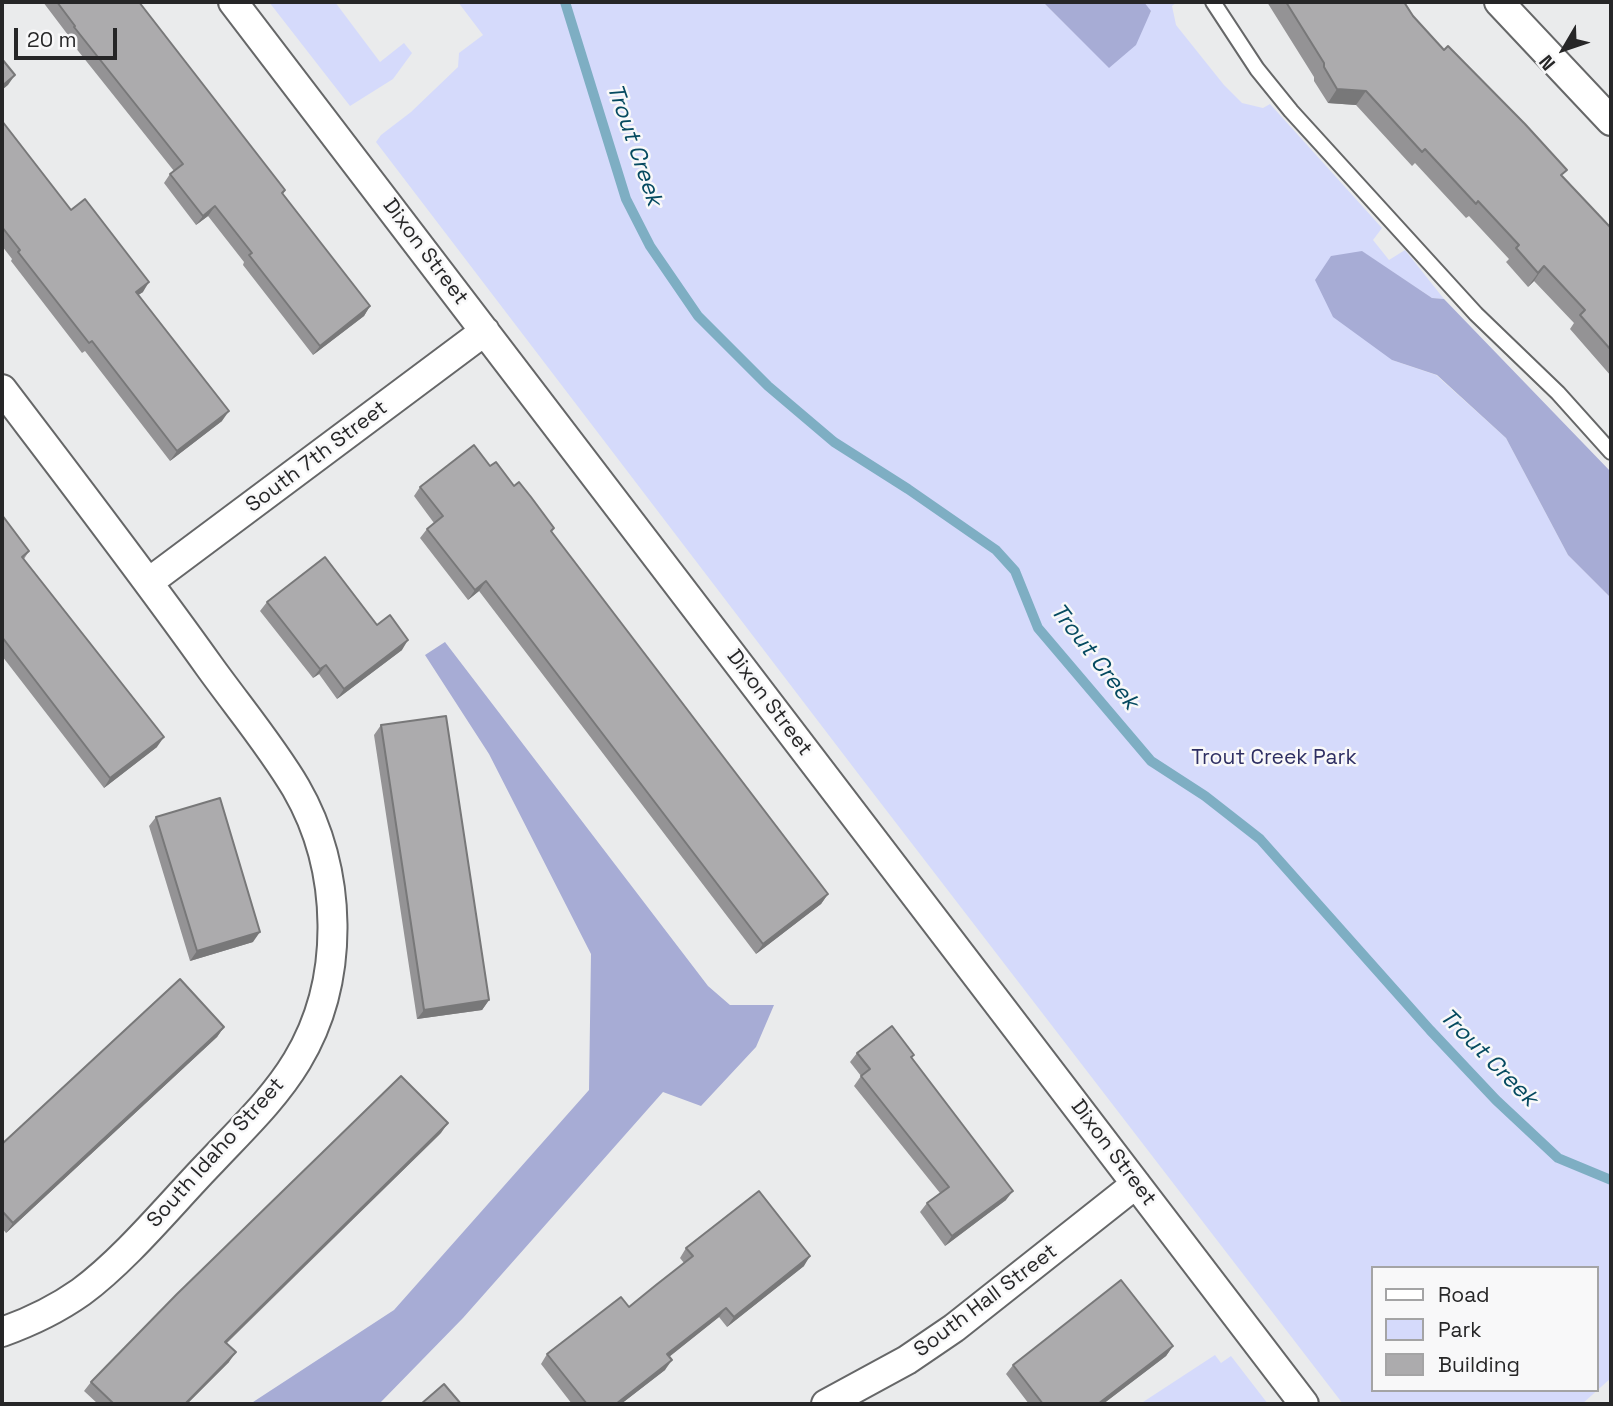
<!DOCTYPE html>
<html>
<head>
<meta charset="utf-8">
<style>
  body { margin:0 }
  #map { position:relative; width:1613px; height:1406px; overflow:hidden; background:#eaebec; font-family:"Space Grotesk",sans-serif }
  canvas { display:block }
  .frame { position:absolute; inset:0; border:4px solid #262627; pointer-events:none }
  .legend { position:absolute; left:1371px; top:1266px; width:228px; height:126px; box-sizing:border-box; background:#f8f8f9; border:2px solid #a4a4a5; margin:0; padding:9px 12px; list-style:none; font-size:21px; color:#262627 }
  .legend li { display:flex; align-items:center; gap:14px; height:35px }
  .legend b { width:35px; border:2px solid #a4a4a5 }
  .north { position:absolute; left:1529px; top:14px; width:70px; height:70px; -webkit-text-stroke:5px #f8f8f9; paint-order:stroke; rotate:231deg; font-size:19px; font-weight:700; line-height:28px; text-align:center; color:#262627 }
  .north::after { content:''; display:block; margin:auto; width:24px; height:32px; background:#262627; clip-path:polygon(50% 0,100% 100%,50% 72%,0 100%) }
  .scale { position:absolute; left:14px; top:28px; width:103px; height:32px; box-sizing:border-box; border:4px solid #262627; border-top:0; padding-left:9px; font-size:21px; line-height:24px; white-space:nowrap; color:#262627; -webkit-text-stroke:5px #f8f8f9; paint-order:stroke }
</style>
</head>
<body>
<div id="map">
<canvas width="1613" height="1406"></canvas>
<div class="frame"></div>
<ul class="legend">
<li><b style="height:9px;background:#fff"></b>Road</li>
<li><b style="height:19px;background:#d5dafb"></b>Park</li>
<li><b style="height:19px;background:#acabad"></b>Building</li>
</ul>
<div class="north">N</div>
<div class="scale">20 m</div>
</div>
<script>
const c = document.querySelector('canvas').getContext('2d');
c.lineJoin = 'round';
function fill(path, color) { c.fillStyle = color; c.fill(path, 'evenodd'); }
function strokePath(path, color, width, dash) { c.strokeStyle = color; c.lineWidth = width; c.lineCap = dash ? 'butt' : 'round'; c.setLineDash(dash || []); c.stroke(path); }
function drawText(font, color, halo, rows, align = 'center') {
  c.font = font + ' "Space Grotesk",sans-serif'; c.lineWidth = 5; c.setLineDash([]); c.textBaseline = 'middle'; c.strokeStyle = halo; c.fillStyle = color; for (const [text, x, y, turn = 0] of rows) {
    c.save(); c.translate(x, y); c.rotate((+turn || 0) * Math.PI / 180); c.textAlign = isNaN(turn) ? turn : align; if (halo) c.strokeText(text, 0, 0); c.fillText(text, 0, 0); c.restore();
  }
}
const green = new Path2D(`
  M 269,2 L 335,2 L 380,62 L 404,43 L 412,53 L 393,79 L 350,106 Z
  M 458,2 L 1043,2 L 1109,67 L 1151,12 L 1144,2 L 1177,2 L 1172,6 L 1176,25 L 1224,85 L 1242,103 L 1263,108 L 1270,104 L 1382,228 L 1373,240 L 1389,260 L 1405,250 L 1444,299 L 1432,298 L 1361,251 L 1392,360 L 1436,375 L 1506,438 L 1568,555 L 1611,598 L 1611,1378 L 1582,1404 L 1343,1404 L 863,780 L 376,142 L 381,135 L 411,112 L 458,67 L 459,53 L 483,35 ZM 1373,1268 L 1597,1268 L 1597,1390 L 1373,1390 Z
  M 1215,1355 L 1221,1363 L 1231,1356 L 1268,1404 L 1140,1404 Z`);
const forest = new Path2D(`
  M 1043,2 L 1144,2 L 1151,11 L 1136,45 L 1109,68 Z
  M 1362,251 L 1432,298 L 1444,299 L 1611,472 L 1611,598 L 1568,555 L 1506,438 L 1437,375 L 1392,360 L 1333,317 L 1315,280 L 1331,256 Z
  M 445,642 L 708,986 L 730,1005 L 774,1005 L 756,1047 L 701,1106 L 663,1092 L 463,1318 L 379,1404 L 250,1404 L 394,1310 L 589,1090 L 591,954 L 489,754 L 425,655 Z`);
const stream = new Path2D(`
  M 565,2 L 626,199 L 650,246 L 698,316 L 768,386 L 834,442 L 908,489 L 996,550 L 1015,571 L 1038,628 L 1151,761 L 1205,796 L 1260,839 L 1430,1030 L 1496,1100 L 1558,1158 L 1611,1180`);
const service = new Path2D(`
  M 1213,2 L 1257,69 L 1291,111 L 1476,314 L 1558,393 L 1611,452`);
const minor = new Path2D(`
  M 233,2 L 1304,1404
  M 1499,2 L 1611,121
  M 2,389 C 72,481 142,572 209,666 C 237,705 272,747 296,788 C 343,869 346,980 297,1061 C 274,1099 242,1129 212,1161 C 172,1202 127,1258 81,1292 C 57,1309 30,1322 2,1332
  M 149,582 L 485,331
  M 826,1404 L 907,1360 L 954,1328 L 1136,1184`);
const wall = new Path2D(`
  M 43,2 L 139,2 L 285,190 L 283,194 L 370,306 L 364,316 L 313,355 L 243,265 L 244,262 L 208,216 L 196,225 L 164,183 L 170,174 L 174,171 L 67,37 L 68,35 Z
  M 1267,2 L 1404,2 L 1413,16 L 1444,50 L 1611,228 L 1611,376 L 1570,329 L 1574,323 L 1534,281 L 1528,287 L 1506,262 L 1509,259 L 1469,216 L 1466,218 L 1415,163 L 1412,166 L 1356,105 L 1328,103 L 1314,81 L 1314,77 Z
  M 2,121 L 71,210 L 143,292 L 138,295 L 222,421 L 170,461 L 85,351 L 82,353 L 11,261 L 12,259 L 2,246 Z
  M 490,466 L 514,486 L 551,532 L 828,894 L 821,904 L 756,954 L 479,591 L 468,600 L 420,538 L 427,529 L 434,523 L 414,496 L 420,487 Z
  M 2,515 L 29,551 L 24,559 L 157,747 L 104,788 L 2,656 Z
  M 267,602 L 377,625 L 402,650 L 337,699 L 319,674 L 313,678 L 260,611 Z
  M 381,725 L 489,1000 L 482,1010 L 417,1019 L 374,735 Z
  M 156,817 L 253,942 L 190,961 L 149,826 Z
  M 224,1027 L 217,1037 L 6,1233 L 2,1228 L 2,1144 Z
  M 857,1053 L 914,1055 L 912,1058 L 1006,1200 L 945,1246 L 920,1212 L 927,1203 L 940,1193 L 854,1086 L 861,1076 L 850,1062 Z
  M 441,1133 L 227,1343 L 229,1362 L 187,1404 L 98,1404 L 84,1391 L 91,1382 Z
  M 686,1248 L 804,1266 L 727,1327 L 719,1317 L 669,1357 L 665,1370 L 621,1404 L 572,1404 L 541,1364 L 547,1354 L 629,1307 L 684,1263 L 680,1258 Z
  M 1173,1346 L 1166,1356 L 1103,1404 L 1029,1404 L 1006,1374 L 1013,1365 Z`);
const shadedWall = new Path2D(`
  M 15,75 L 8,85 L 2,90 L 2,86 Z
  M 1337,89 L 1366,91 L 1356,105 L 1328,103 Z
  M 215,206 L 208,216 L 196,225 L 203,216 Z
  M 1544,266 L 1534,281 L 1528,287 L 1538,273 Z
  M 149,282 L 143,292 L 129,301 L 136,292 Z
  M 370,306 L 364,316 L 313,355 L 320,346 Z
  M 229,411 L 222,421 L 170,461 L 177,451 Z
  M 486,581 L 479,591 L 468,600 L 475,590 Z
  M 408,640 L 402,650 L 337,699 L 344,689 Z
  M 326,665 L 319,674 L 313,678 L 320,669 Z
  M 164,737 L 157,747 L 104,788 L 110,778 Z
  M 828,894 L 821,904 L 756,954 L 763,944 Z
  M 260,932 L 253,942 L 190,961 L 197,951 Z
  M 489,1000 L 482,1010 L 417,1019 L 424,1010 Z
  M 224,1027 L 217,1037 L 6,1233 L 13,1223 Z
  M 448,1123 L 441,1133 L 218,1351 L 225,1342 Z
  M 1013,1191 L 1006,1200 L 945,1246 L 952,1236 Z
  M 810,1256 L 804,1266 L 727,1327 L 734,1317 Z
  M 726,1308 L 719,1317 L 660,1364 L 667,1354 Z
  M 1173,1346 L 1166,1356 L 1103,1404 L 1098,1404 Z
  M 236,1352 L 229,1362 L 187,1404 L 185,1404 Z
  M 672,1360 L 665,1370 L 621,1404 L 616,1404 Z`);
const building = new Path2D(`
  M 57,2 L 139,2 L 285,190 L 282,193 L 370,306 L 320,346 L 249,255 L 252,253 L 215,206 L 203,216 L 170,174 L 183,164 L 74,27 L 75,26 Z
  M 1286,2 L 1404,2 L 1413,16 L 1444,50 L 1448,46 L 1525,124 L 1567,170 L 1561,175 L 1611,228 L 1611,350 L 1580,315 L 1585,310 L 1544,266 L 1538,273 L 1516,248 L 1519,245 L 1478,201 L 1476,204 L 1425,149 L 1422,152 L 1366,91 L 1337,89 L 1324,67 L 1324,63 Z
  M 2,59 L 15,75 L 2,86 Z
  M 2,121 L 71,210 L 85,199 L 149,282 L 136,292 L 229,411 L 177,451 L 92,341 L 89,343 L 18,252 L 20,250 L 2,227 Z
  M 474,445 L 490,466 L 496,462 L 514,486 L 519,482 L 531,497 L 554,528 L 551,531 L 828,894 L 763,944 L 486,581 L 475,590 L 427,529 L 443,516 L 420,487 Z
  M 2,515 L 29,551 L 22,557 L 164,737 L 110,778 L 2,637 Z
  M 325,557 L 377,625 L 390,615 L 408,640 L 344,689 L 326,665 L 320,669 L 267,602 Z
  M 446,716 L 489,1000 L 424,1010 L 381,725 Z
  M 220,798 L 260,932 L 197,951 L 156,817 Z
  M 180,979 L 224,1027 L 13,1223 L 2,1211 L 2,1144 Z
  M 892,1026 L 914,1055 L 911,1057 L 1013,1191 L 952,1236 L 927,1203 L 949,1187 L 861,1076 L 870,1069 L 857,1053 Z
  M 401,1076 L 448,1123 L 225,1342 L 236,1352 L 185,1404 L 114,1404 L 91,1382 L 177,1294 Z
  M 759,1191 L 810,1256 L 734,1317 L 726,1308 L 667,1354 L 672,1360 L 616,1404 L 587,1404 L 547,1354 L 621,1297 L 629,1307 L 656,1285 L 693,1256 L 686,1248 Z
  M 1121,1280 L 1173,1346 L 1098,1404 L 1043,1404 L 1013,1365 Z
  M 444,1384 L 461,1404 L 421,1404 Z`);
const streetNames = [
  ["Dixon Street",425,252,53],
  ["South 7th Street",317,457,-37],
  ["Dixon Street",769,703,53],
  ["South Idaho Street",216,1153,-48],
  ["Dixon Street",1113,1153,53],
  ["South Hall Street",986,1301,-37]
];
const parkNames = [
  ["Trout Creek Park",1274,758]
];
const waterNames = [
  ["Trout Creek",634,145,71],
  ["Trout Creek",1094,657,52],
  ["Trout Creek",1488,1058,45]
];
fill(green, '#d5dafb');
fill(forest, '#a7acd5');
strokePath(stream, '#7eaec3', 10);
strokePath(service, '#666768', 18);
strokePath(minor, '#666768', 32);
strokePath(service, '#fff', 14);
strokePath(minor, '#fff', 28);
fill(wall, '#949395');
fill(shadedWall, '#787879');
fill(building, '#acabad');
strokePath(building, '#787879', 2);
drawText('21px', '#262627', '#f8f8f9', streetNames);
drawText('21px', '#2e2f63', '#f8f8f9', parkNames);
drawText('italic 23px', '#054a60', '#f8f8f9', waterNames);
</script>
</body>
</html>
